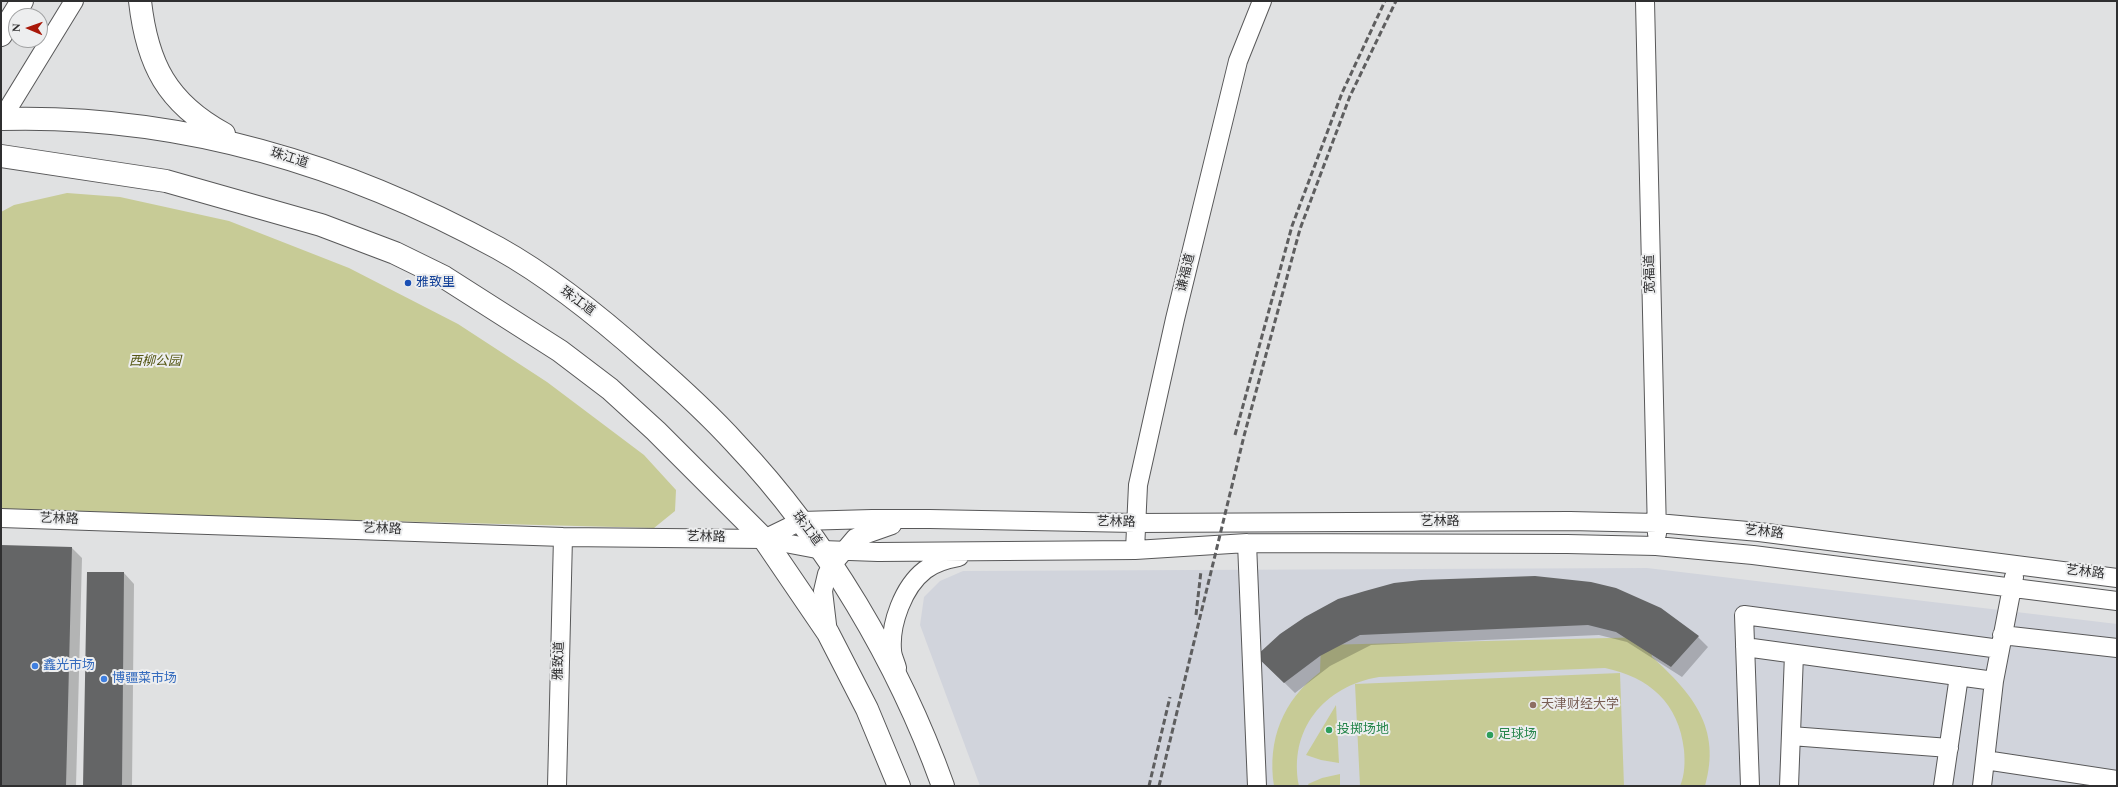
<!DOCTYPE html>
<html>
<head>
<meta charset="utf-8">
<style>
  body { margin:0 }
  #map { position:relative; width:2118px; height:787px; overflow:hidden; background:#e0e1e2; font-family:Spectral,serif }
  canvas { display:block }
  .frame { position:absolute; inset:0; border:2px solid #2f2f30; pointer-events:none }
  .north { position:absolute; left:8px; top:8px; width:40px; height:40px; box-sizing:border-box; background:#edeeef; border:1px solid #a1a2a3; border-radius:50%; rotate:272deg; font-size:11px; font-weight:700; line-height:16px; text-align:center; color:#2f2f30 }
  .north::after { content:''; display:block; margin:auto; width:14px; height:18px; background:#a91809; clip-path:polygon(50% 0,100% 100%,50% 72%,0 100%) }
</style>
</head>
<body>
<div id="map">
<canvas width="2118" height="787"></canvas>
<div class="frame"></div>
<div class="north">N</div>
</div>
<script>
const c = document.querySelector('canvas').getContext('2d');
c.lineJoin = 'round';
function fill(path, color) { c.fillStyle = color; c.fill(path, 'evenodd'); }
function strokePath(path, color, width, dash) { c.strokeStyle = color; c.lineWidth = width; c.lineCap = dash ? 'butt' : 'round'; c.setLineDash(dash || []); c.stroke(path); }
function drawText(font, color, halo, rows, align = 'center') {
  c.font = font + ' Spectral,"Noto Sans SC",serif'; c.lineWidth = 4; c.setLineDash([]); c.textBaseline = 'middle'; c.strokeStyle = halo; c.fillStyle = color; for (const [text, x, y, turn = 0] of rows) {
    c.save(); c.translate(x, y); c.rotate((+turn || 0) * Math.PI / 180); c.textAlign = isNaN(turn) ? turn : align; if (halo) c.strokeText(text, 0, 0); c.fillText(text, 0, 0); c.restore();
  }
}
const built = new Path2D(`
  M 1647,568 L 2117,624 L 2117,786 L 980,786 L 920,625 L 924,597 L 940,581 L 963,571 Z`);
const green = new Path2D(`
  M 67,193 L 120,197 L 229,221 L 349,268 L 458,324 L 547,382 L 644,455 L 676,490 L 675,511 L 654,528 L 1,511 L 1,212 L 14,205 Z
  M 1650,637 L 1652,657 C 1692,693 1722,728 1705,786 L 1680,786 C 1685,775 1685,761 1684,750 C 1679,703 1649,677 1605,668 L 1379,677 C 1324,686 1288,730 1299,786 L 1274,786 C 1267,740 1283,700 1320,672 L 1321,645 Z
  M 1620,673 L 1624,786 L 1360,786 L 1355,684 Z
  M 1336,705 L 1339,763 L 1321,760 L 1306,755 Z
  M 1340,774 L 1340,786 L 1309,786 L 1308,784 L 1322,778 Z`);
const shadow = new Path2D(`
  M 1,546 L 72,548 L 82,558 L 76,786 L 1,786 Z
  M 124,573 L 134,584 L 132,786 L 84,786 Z
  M 1395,584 L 1698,637 L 1708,647 L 1682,677 L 1627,642 L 1599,635 L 1371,645 L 1330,666 L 1295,693 L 1257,656 Z`);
const building = new Path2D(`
  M 1,545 L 72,547 L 66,786 L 1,786 Z
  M 87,572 L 124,572 L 122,786 L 83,786 Z
  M 1535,576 L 1591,582 L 1616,588 L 1661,608 L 1699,636 L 1671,667 L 1616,632 L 1588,625 L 1360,635 L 1320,656 L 1284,683 L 1256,656 L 1280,634 L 1305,617 L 1338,599 L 1365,591 L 1394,583 L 1421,580 Z`);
const minor = new Path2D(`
  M 1645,1 L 1657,534
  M 1,120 L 74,1
  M 1,518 L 563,537 L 764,539 L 822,550 L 878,552 L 1135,550 L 1247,543 L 1567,544 L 1656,546 L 1753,555 L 2117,601
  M 764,539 L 801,521 L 872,519 L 930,519 L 1135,523 L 1570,521 L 1657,523 L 1759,532 L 2117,578
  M 1247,543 L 1257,786
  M 1135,550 L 1138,485 L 1175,319 L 1238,61 L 1262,1
  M 828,633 L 823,591 L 827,574 L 832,565 L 855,538 L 892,525
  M 2002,635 L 2117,648
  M 1745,647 L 1994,681 L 2014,577
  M 897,668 C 896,663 892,656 892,650 C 890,624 903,587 925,570 C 934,563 948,559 959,557
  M 1791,736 L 1949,748
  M 1985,760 L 2117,780
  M 557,786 L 563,537
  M 1750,786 L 1744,615 L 2000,649
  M 1789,786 L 1794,654
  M 1943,786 L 1959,676
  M 1982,786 L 1994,681`);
const major = new Path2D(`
  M 140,1 C 147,64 167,103 224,134
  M 1,119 C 178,114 343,163 498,248 C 552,278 601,318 647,359 C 678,386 708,413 736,444 C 826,539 899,663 943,786
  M 1,156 L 166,181 L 321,225 L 395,253 L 444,277 L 560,351 L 610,389 L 656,431 L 764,539 L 828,633 L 867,709 L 899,786`);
const highway = new Path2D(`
  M 1,35 L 22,1`);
const rail = new Path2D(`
  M 1235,435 L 1292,226 L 1342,93 L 1385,1
  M 1196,615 L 1201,571
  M 1149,786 L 1170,697
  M 1159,786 L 1244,436 L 1300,229 L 1350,96 L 1396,1`);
const markers = [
  [408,283,4,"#1a4fb4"],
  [35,666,4,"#3f7fe0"],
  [104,679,4,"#3f7fe0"],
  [1533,705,4,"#8d6e63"],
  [1329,730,4,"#2e9e5b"],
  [1490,735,4,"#2e9e5b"]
];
const streetNames = [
  ["珠江道",289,159,18],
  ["谦福道",1187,273,-76],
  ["宽福道",1651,274,-91],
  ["珠江道",577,302,36],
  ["艺林路",59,520,2],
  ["艺林路",1440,522],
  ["艺林路",1116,523,1],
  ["珠江道",806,529,53],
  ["艺林路",382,530,2],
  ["艺林路",1764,533,6],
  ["艺林路",706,538,1],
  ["艺林路",2085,573,7],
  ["雅致道",560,661,-88]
];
const transitNames = [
  ["雅致里",416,283]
];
const parkNames = [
  ["西柳公园",155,362]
];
const shopNames = [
  ["鑫光市场",43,666],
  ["博疆菜市场",112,679]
];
const educationNames = [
  ["天津财经大学",1541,705]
];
const leisureNames = [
  ["投掷场地",1337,730],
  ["足球场",1498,735]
];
fill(built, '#d1d4dc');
fill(green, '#c7cb96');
fill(shadow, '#0003');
fill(building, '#646566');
strokePath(minor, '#585859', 20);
strokePath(major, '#585859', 24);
strokePath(highway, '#585859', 24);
strokePath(minor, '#fff', 18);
strokePath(major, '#fff', 22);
strokePath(highway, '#fff', 22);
strokePath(rail, '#5e5e5f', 3, [6, 3]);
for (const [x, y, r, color] of markers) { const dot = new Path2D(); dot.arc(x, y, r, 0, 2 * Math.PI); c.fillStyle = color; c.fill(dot); strokePath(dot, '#edeeef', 1.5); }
drawText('13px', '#2f2f30', '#edeeef', streetNames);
drawText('13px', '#164399', '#edeeef', transitNames, 'left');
drawText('italic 13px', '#555714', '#edeeef', parkNames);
drawText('13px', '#366cbe', '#edeeef', shopNames, 'left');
drawText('13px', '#785e54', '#edeeef', educationNames, 'left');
drawText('13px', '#27864d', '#edeeef', leisureNames, 'left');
</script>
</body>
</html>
